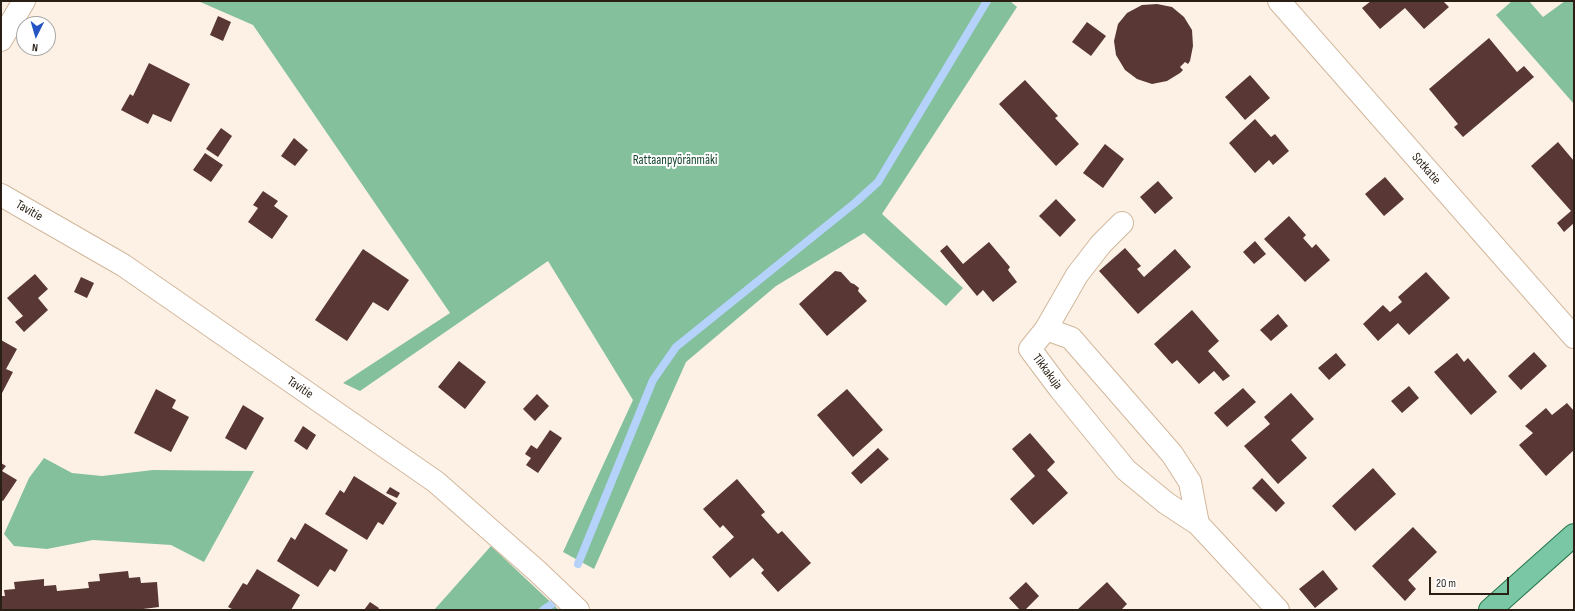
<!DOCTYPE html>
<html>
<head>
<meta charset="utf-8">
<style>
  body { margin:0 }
  #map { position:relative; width:1575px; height:611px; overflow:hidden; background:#fdf1e6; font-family:"Sofia Sans Condensed",sans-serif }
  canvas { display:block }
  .frame { position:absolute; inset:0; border:2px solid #291f14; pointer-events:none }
  .north { position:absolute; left:16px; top:16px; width:40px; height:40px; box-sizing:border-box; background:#fff; border:1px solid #a9a5a1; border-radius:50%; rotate:185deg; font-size:11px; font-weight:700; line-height:16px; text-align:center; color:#291f14 }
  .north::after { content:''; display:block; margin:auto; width:14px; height:18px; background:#2455c3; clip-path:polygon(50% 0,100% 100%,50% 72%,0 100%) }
  .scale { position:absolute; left:1429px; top:577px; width:80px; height:18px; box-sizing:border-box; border:2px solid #291f14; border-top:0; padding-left:5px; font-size:12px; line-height:14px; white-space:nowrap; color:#291f14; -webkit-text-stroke:3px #fff; paint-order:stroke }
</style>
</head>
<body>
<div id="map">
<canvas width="1575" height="611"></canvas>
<div class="frame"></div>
<div class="north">N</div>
<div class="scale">20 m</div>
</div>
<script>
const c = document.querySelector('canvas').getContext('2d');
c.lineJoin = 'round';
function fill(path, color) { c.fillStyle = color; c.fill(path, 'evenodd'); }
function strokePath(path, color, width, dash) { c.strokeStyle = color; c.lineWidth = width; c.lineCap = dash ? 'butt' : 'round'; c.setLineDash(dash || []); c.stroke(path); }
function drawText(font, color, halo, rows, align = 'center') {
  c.font = font + ' "Sofia Sans Condensed",sans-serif'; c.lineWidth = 4; c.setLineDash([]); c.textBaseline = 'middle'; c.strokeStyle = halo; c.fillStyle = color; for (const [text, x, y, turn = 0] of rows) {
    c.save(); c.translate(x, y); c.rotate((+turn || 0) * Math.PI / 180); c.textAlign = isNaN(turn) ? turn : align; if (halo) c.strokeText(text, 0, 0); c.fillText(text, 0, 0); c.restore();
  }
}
const forest = new Path2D(`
  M 198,1 L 1010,1 L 1017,7 L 882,214 L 963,288 L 946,306 L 864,233 L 776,286 L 686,362 L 594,569 L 563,552 L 633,400 L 548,261 L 360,391 L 343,383 L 450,313 L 253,25 Z
  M 1512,1 L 1529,1 L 1543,17 L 1565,1 L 1574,1 L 1574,104 L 1496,15 Z
  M 44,458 L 72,473 L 102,476 L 153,470 L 254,471 L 204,562 L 171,545 L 93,540 L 47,549 L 14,546 L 4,534 L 29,478 Z
  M 491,546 L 559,610 L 434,610 Z`);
const stream = new Path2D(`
  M 578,564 L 653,380 L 676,347 L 856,202 L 878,182 L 987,1
  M 543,610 L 552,604`);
const building = new Path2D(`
  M 1371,1 L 1443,1 L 1449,7 L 1424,29 L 1405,8 L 1380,29 L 1362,8 Z
  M 1157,4 L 1172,7 L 1184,17 L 1192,30 L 1193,46 L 1190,61 L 1188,64 L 1185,62 L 1180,67 L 1183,70 L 1180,73 L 1167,81 L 1152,84 L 1137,79 L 1125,70 L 1116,55 L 1114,41 L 1118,24 L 1127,13 L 1142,5 Z
  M 218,16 L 231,22 L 223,41 L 210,35 Z
  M 1087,22 L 1106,36 L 1091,56 L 1072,42 Z
  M 1489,38 L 1517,72 L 1524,66 L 1534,77 L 1463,137 L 1454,127 L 1458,124 L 1429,89 Z
  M 149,63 L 190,84 L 171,122 L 153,114 L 148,124 L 121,110 L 130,94 L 133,96 Z
  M 1250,75 L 1270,98 L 1245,120 L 1225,97 Z
  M 1025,80 L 1058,116 L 1055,118 L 1079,144 L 1056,166 L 999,104 Z
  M 1255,119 L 1271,137 L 1275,134 L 1289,151 L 1273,165 L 1269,160 L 1255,173 L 1229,143 Z
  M 221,128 L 232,136 L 218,157 L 206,149 Z
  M 294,138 L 308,150 L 295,166 L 281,156 Z
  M 1558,142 L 1574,161 L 1574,223 L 1564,232 L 1557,223 L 1571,211 L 1531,166 Z
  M 1105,144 L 1124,159 L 1103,188 L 1083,173 Z
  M 205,153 L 223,165 L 211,182 L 193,170 Z
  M 1385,177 L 1404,199 L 1384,216 L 1365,194 Z
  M 1158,181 L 1173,198 L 1155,214 L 1140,197 Z
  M 263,191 L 278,201 L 274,206 L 288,216 L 272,239 L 248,222 L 258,208 L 253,205 Z
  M 1056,199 L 1076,220 L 1060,237 L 1039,216 Z
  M 1289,216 L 1306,235 L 1303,238 L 1312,248 L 1316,244 L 1330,260 L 1305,282 L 1264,239 Z
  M 1255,241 L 1266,254 L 1254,264 L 1243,252 Z
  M 989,242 L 1010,267 L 1008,270 L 1017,282 L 993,302 L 983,290 L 977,296 L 940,251 L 947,245 L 963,264 Z
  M 1125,248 L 1141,266 L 1137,269 L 1144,277 L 1175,249 L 1191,267 L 1138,314 L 1099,271 Z
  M 363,249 L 409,280 L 388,311 L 373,302 L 347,341 L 315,320 Z
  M 835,271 L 841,272 L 851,283 L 854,284 L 859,288 L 858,291 L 867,301 L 827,336 L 799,304 Z
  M 1426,272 L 1450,298 L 1409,335 L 1398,323 L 1378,341 L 1363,324 L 1383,305 L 1390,312 L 1402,302 L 1398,297 Z
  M 35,274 L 48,289 L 38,298 L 48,310 L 24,332 L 15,322 L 23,316 L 7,298 Z
  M 81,277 L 94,283 L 87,298 L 74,292 Z
  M 1192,310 L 1219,341 L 1208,351 L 1230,376 L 1223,381 L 1214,371 L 1199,384 L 1177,360 L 1172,364 L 1154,344 Z
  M 1278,314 L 1288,326 L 1271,341 L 1260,330 Z
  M 1,340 L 17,349 L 6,369 L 13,372 L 1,395 Z
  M 1534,352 L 1547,366 L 1521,390 L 1508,376 Z
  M 1336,353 L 1346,365 L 1329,380 L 1318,368 Z
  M 1457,353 L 1464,362 L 1468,358 L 1497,392 L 1471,415 L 1434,372 Z
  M 459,361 L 486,382 L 465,409 L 438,387 Z
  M 1409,386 L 1419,398 L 1402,413 L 1391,401 Z
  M 1243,388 L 1256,402 L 1227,427 L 1214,413 Z
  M 156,389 L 176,400 L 172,408 L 189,417 L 171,452 L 134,433 Z
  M 847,389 L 883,430 L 853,457 L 817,415 Z
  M 1291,393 L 1314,419 L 1291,440 L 1307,458 L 1278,484 L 1244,446 L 1270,424 L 1264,417 Z
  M 537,394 L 549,406 L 535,421 L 523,409 Z
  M 1567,403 L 1574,411 L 1574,450 L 1546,476 L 1519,445 L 1533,433 L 1525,426 L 1546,408 L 1552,415 Z
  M 243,405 L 264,418 L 246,450 L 225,438 Z
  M 303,426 L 316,435 L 307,450 L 294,441 Z
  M 550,430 L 562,438 L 538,473 L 526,465 L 531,458 L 525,454 L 531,445 L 537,449 Z
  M 1030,433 L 1055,462 L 1047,470 L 1068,493 L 1033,525 L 1010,499 L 1035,476 L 1012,449 Z
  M 878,448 L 889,459 L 861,484 L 851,473 Z
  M 1,463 L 6,466 L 2,471 L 17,480 L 3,501 L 1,500 Z
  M 1373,468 L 1396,494 L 1355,531 L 1332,506 Z
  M 354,476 L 397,503 L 383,525 L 378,522 L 367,540 L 325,514 L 340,490 L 344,493 Z
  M 1262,478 L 1285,503 L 1276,512 L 1252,488 Z
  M 737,479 L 765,512 L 761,515 L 778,534 L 782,531 L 811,563 L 778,592 L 761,573 L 764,570 L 753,558 L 730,578 L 712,557 L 734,537 L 723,525 L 720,528 L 703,509 Z
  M 390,487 L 400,493 L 397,498 L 386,493 Z
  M 305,523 L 348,550 L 335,572 L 330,569 L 318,587 L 277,561 L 291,537 L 295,540 Z
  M 1413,527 L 1437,552 L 1408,580 L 1416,589 L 1405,601 L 1372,566 Z
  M 257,569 L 300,595 L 291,610 L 234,610 L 228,607 L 243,583 L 247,585 Z
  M 1323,570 L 1338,589 L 1315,608 L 1299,589 Z
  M 128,571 L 129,578 L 140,577 L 141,583 L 157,582 L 159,607 L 143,609 L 143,610 L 1,610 L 1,596 L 5,596 L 4,590 L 15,589 L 14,582 L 44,579 L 44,586 L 56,585 L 57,591 L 89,588 L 88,582 L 100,581 L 99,574 Z
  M 1026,582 L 1039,596 L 1025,610 L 1020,610 L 1009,598 Z
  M 1107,582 L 1127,604 L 1121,610 L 1077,610 Z
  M 370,602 L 379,608 L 378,610 L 364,610 Z`);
const minor = new Path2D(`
  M 1279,1 L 1574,337
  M 1,40 L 24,1
  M 1,195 L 123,265 L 436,482 L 537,571 L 578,610
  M 1046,329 L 1077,275 L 1101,244 L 1122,223
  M 1198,524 L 1190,482 L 1172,454 L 1071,338 L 1046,329 L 1030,349 L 1060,389 L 1126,470 L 1166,503 L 1198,524 L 1278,610`);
const major = new Path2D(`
  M 1490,610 L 1574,535`);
const parkNames = [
  ["Rattaanpyöränmäki",675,161]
];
const streetNames = [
  ["Sotkatie",1426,169,49],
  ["Tavitie",29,211,30],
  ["Tikkakuja",1047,372,53],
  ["Tavitie",300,388,34]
];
fill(forest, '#83c09b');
strokePath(stream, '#b5d2fb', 8);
fill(building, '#583734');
strokePath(minor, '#d2b79b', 24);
strokePath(major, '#24744c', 24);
strokePath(minor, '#fff', 22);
strokePath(major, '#7ac7a6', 22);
drawText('13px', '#16462d', '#fff', parkNames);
drawText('13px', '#291f14', '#fff', streetNames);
</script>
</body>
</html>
